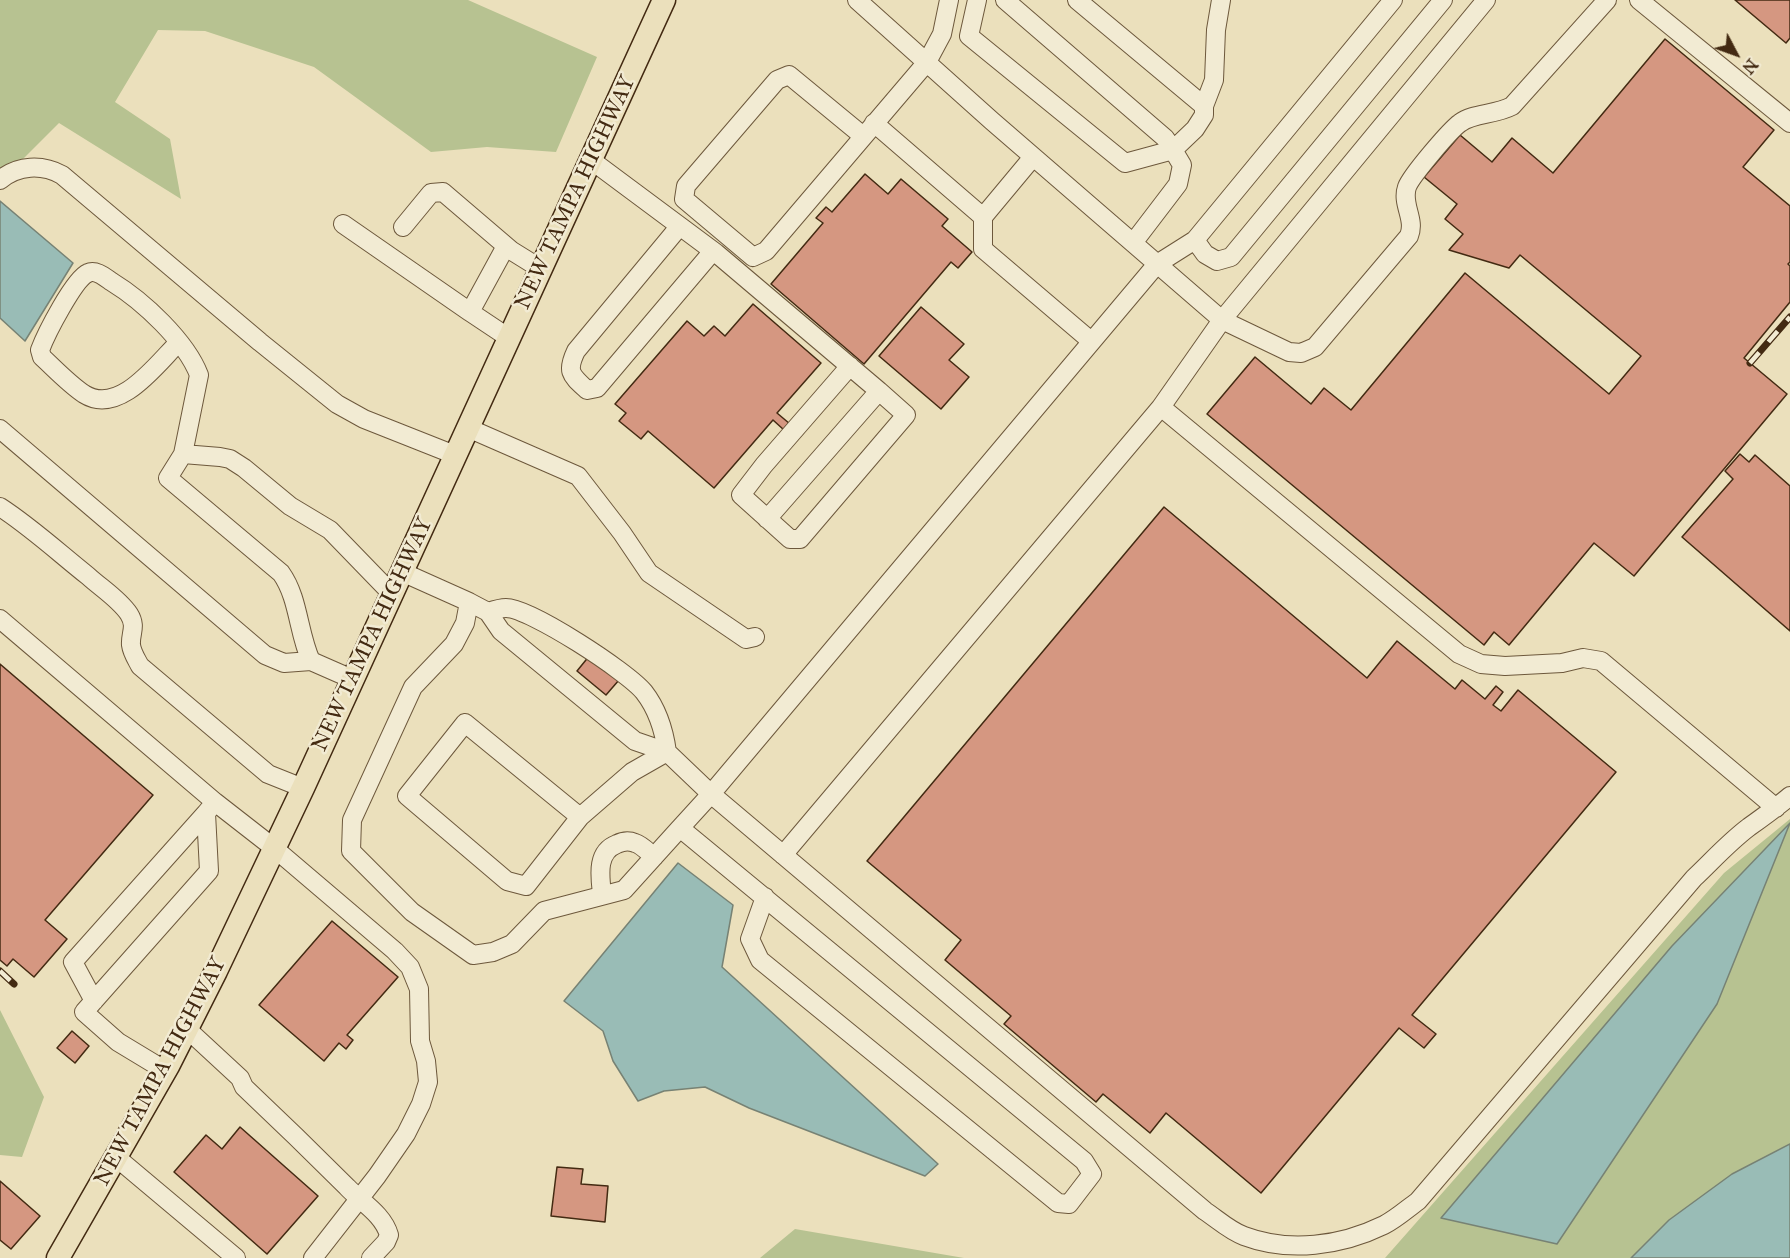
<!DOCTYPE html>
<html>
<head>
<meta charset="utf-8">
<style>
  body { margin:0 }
  #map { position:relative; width:1790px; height:1258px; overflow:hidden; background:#ebe0bc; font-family:"IM FELL Great Primer",serif }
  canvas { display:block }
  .north { position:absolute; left:1706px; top:24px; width:60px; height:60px; -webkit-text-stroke:4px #f2ebd3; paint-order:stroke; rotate:131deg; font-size:16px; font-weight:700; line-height:24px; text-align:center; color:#432a12 }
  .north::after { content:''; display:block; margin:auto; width:21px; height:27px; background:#432a12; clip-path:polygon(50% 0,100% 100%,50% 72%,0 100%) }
</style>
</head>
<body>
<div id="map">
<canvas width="1790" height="1258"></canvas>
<div class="north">N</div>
</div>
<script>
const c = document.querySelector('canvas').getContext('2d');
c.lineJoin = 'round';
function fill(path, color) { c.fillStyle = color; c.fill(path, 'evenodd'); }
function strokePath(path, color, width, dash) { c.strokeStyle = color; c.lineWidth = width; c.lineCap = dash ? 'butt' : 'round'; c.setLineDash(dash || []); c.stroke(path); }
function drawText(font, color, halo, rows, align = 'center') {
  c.font = font + ' "IM FELL Great Primer",serif'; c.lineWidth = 5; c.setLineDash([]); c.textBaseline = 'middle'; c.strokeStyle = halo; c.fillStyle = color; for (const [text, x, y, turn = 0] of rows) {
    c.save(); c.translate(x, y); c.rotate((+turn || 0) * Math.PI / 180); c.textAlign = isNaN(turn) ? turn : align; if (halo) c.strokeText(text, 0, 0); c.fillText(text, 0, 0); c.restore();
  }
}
const green = new Path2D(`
  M 0,0 L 468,0 L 597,57 L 556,152 L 487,147 L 431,152 L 314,67 L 205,31 L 158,30 L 115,102 L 170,139 L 181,199 L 59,123 L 0,182 Z
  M 1790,819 L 1790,1258 L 1385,1258 L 1724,873 Z
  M 0,1010 L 44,1097 L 22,1157 L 0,1155 Z
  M 795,1229 L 964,1258 L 760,1258 Z`);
const water = new Path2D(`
  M 0,201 L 73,263 L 25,341 L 0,318 Z
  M 1790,823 L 1717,1004 L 1557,1244 L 1441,1218 L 1672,946 Z
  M 678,863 L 733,905 L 722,967 L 938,1164 L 925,1176 L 749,1108 L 705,1087 L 664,1091 L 638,1101 L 613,1061 L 603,1031 L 564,1001 Z
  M 1790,1144 L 1790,1258 L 1631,1258 L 1669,1220 L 1732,1174 Z`);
const building = new Path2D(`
  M 1735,0 L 1790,0 L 1790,38 L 1786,43 Z
  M 1665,39 L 1774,130 L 1743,167 L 1790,206 L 1790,262 L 1788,264 L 1790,266 L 1790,302 L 1744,358 L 1787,394 L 1634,576 L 1594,543 L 1509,645 L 1494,632 L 1484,645 L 1207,414 L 1255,357 L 1311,404 L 1324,388 L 1351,410 L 1465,273 L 1609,394 L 1641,356 L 1520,255 L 1509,268 L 1449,250 L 1463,234 L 1445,219 L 1457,204 L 1424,177 L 1460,135 L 1492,162 L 1512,138 L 1553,173 Z
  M 865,174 L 888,194 L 901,179 L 948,219 L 942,226 L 972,252 L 958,268 L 951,262 L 864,364 L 771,284 L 823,223 L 816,218 L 826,207 L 832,212 Z
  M 753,304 L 821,363 L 777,413 L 790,424 L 784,430 L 773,420 L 714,488 L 648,431 L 641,439 L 619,421 L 626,413 L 615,404 L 687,321 L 704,336 L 714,326 L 725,336 Z
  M 921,307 L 964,344 L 949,360 L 969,377 L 941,409 L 879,356 Z
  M 1740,454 L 1749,462 L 1755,455 L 1790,486 L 1790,631 L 1682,537 L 1733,479 L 1725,471 Z
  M 1164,507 L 1367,678 L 1397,641 L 1455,689 L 1462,680 L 1485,699 L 1496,686 L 1503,692 L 1493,705 L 1501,711 L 1518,690 L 1616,772 L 1412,1015 L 1436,1034 L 1424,1048 L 1399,1028 L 1261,1193 L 1166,1113 L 1150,1133 L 1103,1094 L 1096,1102 L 1004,1024 L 1011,1016 L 945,960 L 961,940 L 867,861 Z
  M 590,655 L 619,680 L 606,695 L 577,671 Z
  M 0,664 L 153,795 L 45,920 L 67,939 L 34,977 L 13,959 L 7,966 L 0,960 Z
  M 332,921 L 398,977 L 347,1035 L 353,1040 L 346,1049 L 339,1043 L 324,1061 L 259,1005 Z
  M 72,1031 L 89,1046 L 75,1063 L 57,1048 Z
  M 240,1127 L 318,1196 L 267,1254 L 174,1172 L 206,1135 L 222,1149 Z
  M 557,1167 L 583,1169 L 581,1184 L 608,1186 L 605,1222 L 551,1216 Z
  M 0,1181 L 40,1216 L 11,1249 L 0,1240 Z`);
const minor = new Path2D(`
  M 857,0 L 992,121 L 1222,320 L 1161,407
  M 977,0 L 969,36 L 1125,163 L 1173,150 L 1165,138 L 1005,0
  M 1077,0 L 1204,106
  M 1393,0 L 1195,240 L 1157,264 L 711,794 L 1205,1211 C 1217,1219 1230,1231 1244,1236 C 1289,1253 1341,1246 1384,1225 C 1396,1219 1407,1209 1418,1201 L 1694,878 C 1712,861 1729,842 1749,827 C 1763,817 1777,807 1790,796
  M 1486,0 L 1222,320 L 1289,352 L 1301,353 L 1315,347 L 1409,236 C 1416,219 1401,204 1407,187 C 1411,176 1450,130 1460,123 C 1473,113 1495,115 1512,106 L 1607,0
  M 1639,0 L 1790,123
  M 874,123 L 983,217 L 983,249 L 1091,341
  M 863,136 L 789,75 L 777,80 L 686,186 L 684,199 L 753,257 L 766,251 L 927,62 L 942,34 L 949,0
  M 591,160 L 716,253 L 879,391
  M 0,180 C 18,165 42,164 62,175 L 260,342 L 337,404 L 364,419 L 455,455
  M 983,217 L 1033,157
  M 343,224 L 470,312
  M 403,227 L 431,193 L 443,192 L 512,251 L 541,269
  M 679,227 L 576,351 C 566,372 571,375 587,390 L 597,388 L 713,251
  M 1195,240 L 1205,254 L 1217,261 L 1231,257 L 1443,0
  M 1133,243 L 1178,184 L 1182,165 L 1173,150 L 1195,129 L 1204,115 L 1204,106 L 1214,80 L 1216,30 L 1221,0
  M 506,246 L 470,312 L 509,338
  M 178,343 C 156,365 119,416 84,394 C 69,384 55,369 42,357 L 40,350 C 46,334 74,279 88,273 C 96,269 106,278 112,282 C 143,301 186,341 199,375 L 183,454 L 168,478 L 281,573 C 299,598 298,633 311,661 L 352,679
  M 468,428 L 578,476 L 622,533 L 649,573 L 746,639 L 755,637
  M 0,429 L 265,655 L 284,663 L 311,661
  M 183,454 L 220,457 L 230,459 L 244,468 L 290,506 L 330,530 L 392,594
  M 0,507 C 31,527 59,553 88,576 C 101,588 119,599 129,614 C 137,627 130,633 131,645 C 132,653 137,660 140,666 L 268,774 L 303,788
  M 767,519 L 879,391 L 906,415 L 800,539 L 790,539 L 741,495 L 764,465 L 850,366
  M 402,572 L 469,602 L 465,623 L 454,644 L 413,687 L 352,820 L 351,851 L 412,912 L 473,955 L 493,952 L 512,944 L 544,911 L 624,890 L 680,828 L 1084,1161 L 1092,1174 L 1069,1204 L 1058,1203 L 760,960 L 750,939 L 765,897
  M 469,602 L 488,612 L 501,631 L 635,741 L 667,752 C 664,730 658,710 644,692 C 628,672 530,608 506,608 C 501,608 494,610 488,612
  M 0,619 L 215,802
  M 580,817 L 465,723 L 407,796 L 507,881 L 526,886 L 580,817 L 632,772 L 667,752 L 711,794 L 680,828
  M 783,855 L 1161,407 L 1459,654 L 1481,664 L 1505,666 L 1562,663 L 1583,658 L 1601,661 L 1776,808
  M 602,894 C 600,876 596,852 617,844 C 623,841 628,840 635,843 C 642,845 648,852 654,857
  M 94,1001 L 73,962 L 206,813
  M 187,1029 L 240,1078 L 244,1087 C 279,1120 313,1153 347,1187 C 361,1202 383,1214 389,1235 L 386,1242 L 371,1258
  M 166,1071 L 118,1042 L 84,1012 L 209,871 L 206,813 L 215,802 L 274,848 L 395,951 L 410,967 L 419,989 L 420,1041 L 426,1061 L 428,1082 L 421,1104 L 406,1134 L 377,1176 L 313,1258
  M 117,1158 L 236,1258`);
const major = new Path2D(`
  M 58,1258 L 168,1066 L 216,971 L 303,788 L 664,0`);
const rail = new Path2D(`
  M 1750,363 L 1790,317
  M 0,971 L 14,984`);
const streetNames = [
  ["NEW TAMPA HIGHWAY",576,193,-65],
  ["NEW TAMPA HIGHWAY",373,635,-65],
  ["NEW TAMPA HIGHWAY",161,1072,-62]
];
fill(green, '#b7c291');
fill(water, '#99bcb6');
strokePath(water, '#778274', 1.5);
fill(building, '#d59781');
strokePath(building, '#432a12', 1.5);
strokePath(minor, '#6d583c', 20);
strokePath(major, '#432a12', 25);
strokePath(minor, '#f2ebd3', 18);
strokePath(major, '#ebe0bc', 22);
strokePath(rail, '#432a12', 7);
strokePath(rail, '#f2ebd3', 4.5, [14]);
drawText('22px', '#432a12', '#f2ebd3', streetNames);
</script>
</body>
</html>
